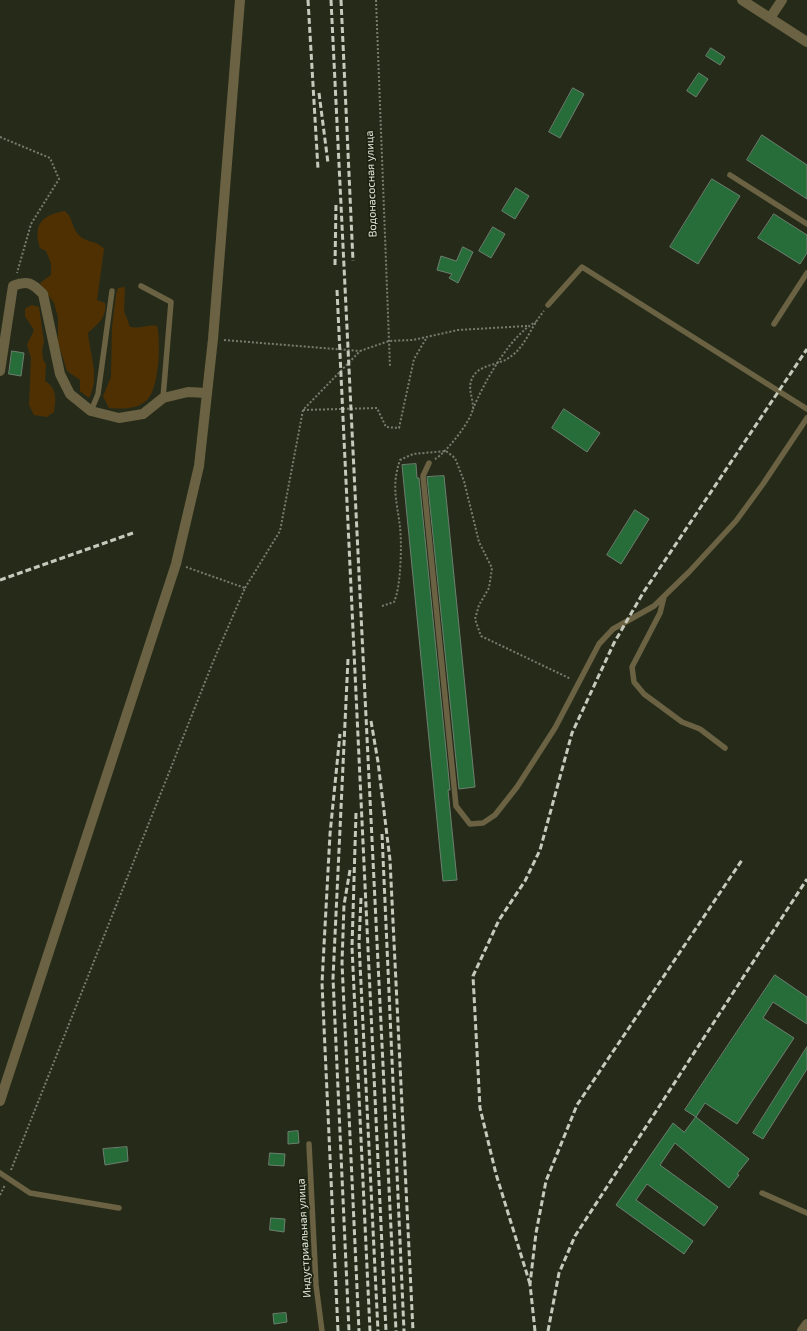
<!DOCTYPE html>
<html>
<head>
<meta charset="utf-8">
<style>
  body { margin:0 }
  canvas { display:block; background:#262b19 }
</style>
</head>
<body>
<canvas width="807" height="1331"></canvas>
<script>
const c = document.querySelector('canvas').getContext('2d');
c.lineJoin = 'round';
function fill(path, color) { c.fillStyle = color; c.fill(path, 'evenodd'); }
function strokePath(path, color, width, dash) { c.strokeStyle = color; c.lineWidth = width; c.lineCap = dash ? 'butt' : 'round'; c.setLineDash(dash || []); c.stroke(path); }
function drawText(font, color, halo, rows, align = 'center') {
  c.font = font + ' "Exo 2",sans-serif'; c.lineWidth = 3.5; c.setLineDash([]); c.textBaseline = 'middle'; c.strokeStyle = halo; c.fillStyle = color; for (const [text, x, y, turn = 0] of rows) {
    c.save(); c.translate(x, y); c.rotate((+turn || 0) * Math.PI / 180); c.textAlign = isNaN(turn) ? turn : align; if (halo) c.strokeText(text, 0, 0); c.fillText(text, 0, 0); c.restore();
  }
}
const green = new Path2D(`
  M 65,211 C 73,218 71,225 77,233 C 84,243 97,240 104,249 L 97,300 L 105,303 C 107,317 98,324 88,333 C 90,355 100,378 89,398 L 80,391 L 80,380 L 67,371 L 58,342 L 58,317 L 54,303 L 40,283 L 51,275 L 51,263 L 46,251 L 40,248 C 33,225 41,215 65,211 Z
  M 125,287 L 124,311 L 130,327 C 142,329 148,324 157,326 C 161,341 159,387 148,399 C 137,410 123,409 109,408 L 103,396 L 111,377 L 112,327 L 116,295 L 118,288 Z
  M 31,305 L 39,307 L 44,342 L 42,349 L 43,359 L 46,365 L 45,381 C 57,388 56,399 54,412 L 47,417 L 34,415 L 29,405 L 31,358 L 27,345 L 34,330 L 25,316 L 25,309 Z`);
const building = new Path2D(`
  M 711,48 L 725,57 L 720,65 L 706,56 Z
  M 699,73 L 708,79 L 696,97 L 687,91 Z
  M 573,88 L 584,94 L 560,138 L 549,132 Z
  M 762,135 L 807,165 L 807,199 L 747,160 Z
  M 712,179 L 740,196 L 698,264 L 670,247 Z
  M 516,188 L 529,196 L 515,219 L 502,211 Z
  M 774,214 L 807,235 L 807,253 L 800,264 L 758,238 Z
  M 493,227 L 505,234 L 491,258 L 479,251 Z
  M 463,247 L 473,252 L 458,283 L 449,278 L 452,274 L 437,270 L 441,256 L 456,261 Z
  M 12,351 L 24,353 L 21,376 L 9,374 Z
  M 564,409 L 600,433 L 587,452 L 552,428 Z
  M 416,464 L 417,478 L 419,478 L 450,790 L 448,790 L 457,880 L 443,881 L 402,465 Z
  M 444,476 L 475,787 L 459,789 L 427,477 Z
  M 635,510 L 649,519 L 621,564 L 607,555 Z
  M 775,975 L 807,997 L 807,1024 L 773,1002 L 763,1018 L 794,1038 L 737,1124 L 705,1103 L 696,1117 L 685,1110 Z
  M 807,1047 L 807,1069 L 763,1139 L 753,1133 Z
  M 696,1117 L 749,1159 L 737,1174 L 739,1175 L 729,1188 L 675,1143 L 660,1165 L 718,1207 L 704,1226 L 647,1184 L 636,1200 L 693,1241 L 684,1254 L 616,1205 L 673,1123 L 684,1132 Z
  M 298,1131 L 299,1143 L 288,1144 L 288,1132 Z
  M 127,1147 L 128,1161 L 105,1165 L 103,1149 Z
  M 270,1153 L 285,1154 L 284,1166 L 269,1165 Z
  M 271,1218 L 285,1219 L 284,1232 L 270,1230 Z
  M 286,1313 L 287,1322 L 274,1324 L 273,1314 Z`);
const path = new Path2D(`
  M 376,0 L 390,367
  M 0,137 L 50,158 L 59,179 L 31,224 L 17,273
  M 224,340 L 360,351
  M 473,409 C 483,384 511,334 536,322
  M 303,410 L 377,408 L 386,427 L 399,428 L 414,359 L 427,337
  M 435,459 C 446,453 472,420 473,408 C 473,396 466,387 474,375 C 481,365 497,365 507,359 C 526,348 530,327 544,311
  M 245,588 L 280,531 L 303,410 L 360,351 L 389,341 L 413,340 L 458,330 L 527,326
  M 382,606 L 394,602 C 401,587 402,544 400,527 C 397,501 391,487 400,460 L 413,454 L 446,451 L 455,458 L 464,481 L 479,542 L 492,568 L 489,588 L 479,605 L 475,619 L 481,636 L 571,679
  M 11,1170 L 213,662 L 245,588 L 186,567
  M 0,1195 L 5,1185`);
const service = new Path2D(`
  M 730,175 L 807,224
  M 141,286 L 171,302 L 163,398
  M 548,305 L 582,267 L 807,409
  M 774,324 L 807,273
  M 91,411 L 98,394 L 112,291
  M 429,463 L 423,476 L 456,806 L 470,824 L 483,823 L 495,815 L 517,787 L 555,728 L 599,644 L 613,629 L 654,606 L 689,572 L 736,521 L 763,484 L 807,418
  M 664,597 L 660,613 L 632,667 L 634,682 L 644,694 L 682,722 L 700,729 L 725,748
  M 309,1144 L 316,1285 L 322,1331
  M 0,1173 L 30,1193 L 119,1208
  M 762,1193 L 807,1213`);
const minor = new Path2D(`
  M 742,0 L 807,42
  M 770,18 L 782,0
  M 0,371 L 13,286 C 28,280 32,283 43,294 L 60,374 L 70,394 L 91,411 L 119,418 L 143,414 L 163,398 L 188,392 L 207,393
  M 802,1331 L 807,1324`);
const tertiary = new Path2D(`
  M 0,1101 L 176,564 L 199,466 L 213,339 L 240,0`);
const rail = new Path2D(`
  M 308,0 L 318,169
  M 331,0 L 396,1331
  M 341,0 L 353,261
  M 319,93 L 328,163
  M 335,265 L 336,203
  M 337,290 L 386,1331
  M 0,580 L 133,533
  M 348,659 L 333,978 L 349,1331
  M 371,721 L 378,762 L 390,860 L 413,1331
  M 356,813 L 352,947 L 370,1331
  M 382,834 L 404,1331
  M 350,870 L 344,905 L 342,963 L 359,1331
  M 361,898 L 359,943 L 378,1331
  M 530,1284 L 496,1174 L 480,1108 L 473,976 L 499,920 L 525,881 L 540,850 L 572,733 L 614,643 L 643,593 L 807,349
  M 338,1331 L 322,983 L 330,834 L 340,734
  M 535,1331 L 530,1284 L 536,1233 L 546,1181 L 577,1105 L 742,860
  M 548,1331 L 559,1273 L 575,1236 L 807,879`);
const streetNames = [
  ["Водонасосная улица",371,184,-92],
  ["Индустриальная улица",304,1238,-93]
];
fill(green, '#4f3003');
fill(building, '#266d39');
strokePath(building, '#6c7f6f', 1);
strokePath(path, '#787c6d', 2, [2, 2]);
strokePath(service, '#6a6242', 5.5);
strokePath(minor, '#6a6242', 10);
strokePath(tertiary, '#6a6242', 10);
strokePath(rail, '#c6cabd', 3, [6, 3]);
drawText('11px', '#e6eade', '#1c2210', streetNames);
</script>
</body>
</html>
